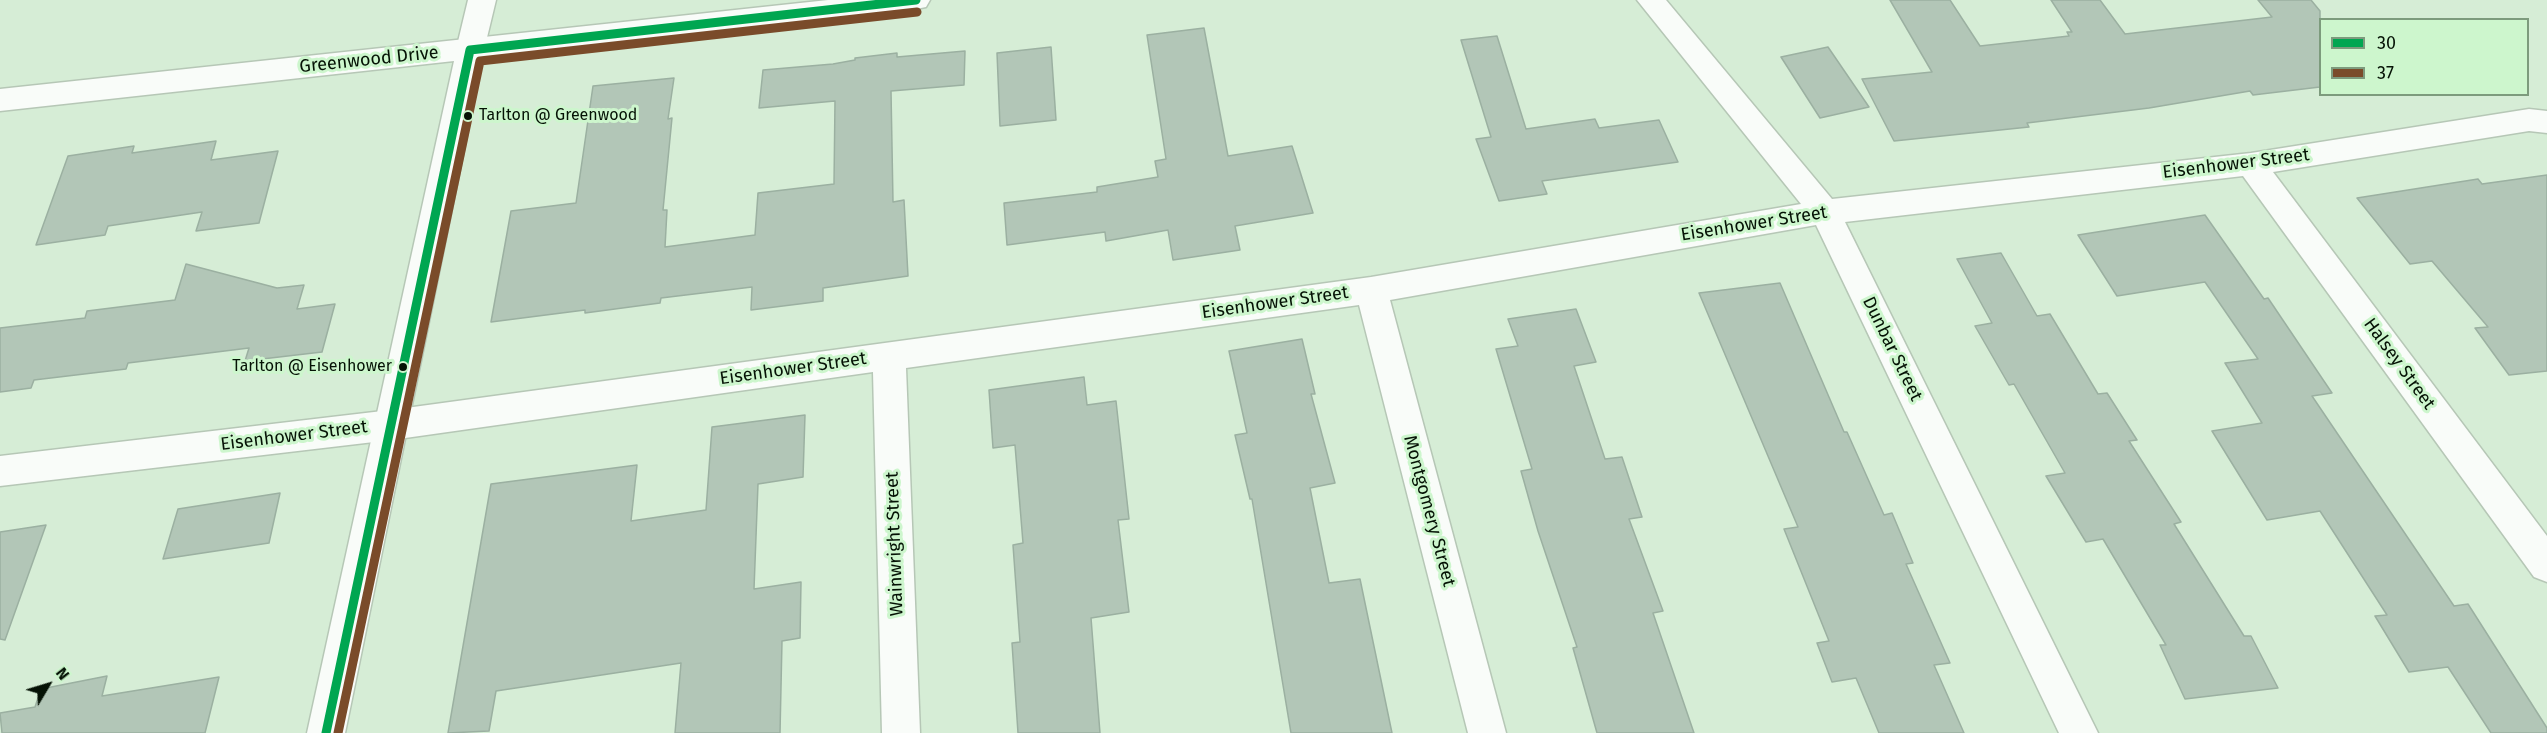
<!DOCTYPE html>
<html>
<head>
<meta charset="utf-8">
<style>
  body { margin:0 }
  #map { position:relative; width:2547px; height:733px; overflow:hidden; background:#d6edd6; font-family:"Fira Sans",sans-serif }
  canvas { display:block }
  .legend { position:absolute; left:2319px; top:18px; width:210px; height:78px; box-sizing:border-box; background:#cdf6cd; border:2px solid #7d9b7d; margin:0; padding:8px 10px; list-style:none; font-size:18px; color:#051205 }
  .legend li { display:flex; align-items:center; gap:12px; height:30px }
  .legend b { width:30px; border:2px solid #7d9b7d }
  .north { position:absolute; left:18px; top:655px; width:60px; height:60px; -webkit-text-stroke:4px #cdf6cd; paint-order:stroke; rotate:52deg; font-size:16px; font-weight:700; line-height:24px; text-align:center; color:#051205 }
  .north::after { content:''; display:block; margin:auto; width:21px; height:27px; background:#051205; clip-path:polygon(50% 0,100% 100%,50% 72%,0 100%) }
</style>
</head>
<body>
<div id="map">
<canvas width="2547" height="733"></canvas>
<ul class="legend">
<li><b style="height:8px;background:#00a651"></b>30</li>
<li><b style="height:8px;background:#7a4b2a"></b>37</li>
</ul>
<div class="north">N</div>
</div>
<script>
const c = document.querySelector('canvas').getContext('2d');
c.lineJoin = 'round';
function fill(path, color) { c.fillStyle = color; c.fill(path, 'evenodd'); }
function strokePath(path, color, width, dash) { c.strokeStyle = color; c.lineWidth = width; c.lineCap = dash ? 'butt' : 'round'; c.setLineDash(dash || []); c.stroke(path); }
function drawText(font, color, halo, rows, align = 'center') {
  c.font = font + ' "Fira Sans",sans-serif'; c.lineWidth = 6; c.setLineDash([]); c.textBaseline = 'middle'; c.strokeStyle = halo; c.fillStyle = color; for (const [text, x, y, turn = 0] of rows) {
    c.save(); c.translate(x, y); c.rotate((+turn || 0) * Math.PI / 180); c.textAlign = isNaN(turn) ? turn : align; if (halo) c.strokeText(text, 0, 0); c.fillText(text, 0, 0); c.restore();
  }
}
const building = new Path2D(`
  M 1890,0 L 1950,0 L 1980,46 L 2069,36 L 2067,32 L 2072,32 L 2051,0 L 2100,0 L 2125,34 L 2272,17 L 2258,0 L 2311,0 L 2320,11 L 2320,87 L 2253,95 L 2250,91 L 2149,108 L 2027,123 L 2029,127 L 1894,141 L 1862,79 L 1932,72 Z
  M 1204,28 L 1228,156 L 1292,146 L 1313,213 L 1235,226 L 1240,250 L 1173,260 L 1168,230 L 1106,241 L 1105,232 L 1007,245 L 1004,203 L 1097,192 L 1097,187 L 1158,177 L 1155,161 L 1166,159 L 1147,35 Z
  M 1497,36 L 1526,129 L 1595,119 L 1599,128 L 1659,120 L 1678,162 L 1542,181 L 1547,194 L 1499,201 L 1476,139 L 1491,137 L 1461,40 Z
  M 1051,47 L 1056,120 L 1000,126 L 997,53 Z
  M 1828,47 L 1869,107 L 1820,118 L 1781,57 Z
  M 965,51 L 964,85 L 891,91 L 893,202 L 904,200 L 908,276 L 823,288 L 823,301 L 751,310 L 752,287 L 661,298 L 660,303 L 585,313 L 585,310 L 491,322 L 511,211 L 576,203 L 593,86 L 674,78 L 668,119 L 672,118 L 663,210 L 667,210 L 665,247 L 755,235 L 758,193 L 834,184 L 835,101 L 759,108 L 763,70 L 833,64 L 855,60 L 855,58 L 897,53 L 897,57 Z
  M 216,141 L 211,160 L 278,151 L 259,223 L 196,231 L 202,212 L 108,226 L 105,235 L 36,245 L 68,156 L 134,146 L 132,153 Z
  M 2547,175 L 2547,371 L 2509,375 L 2475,328 L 2488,327 L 2432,261 L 2410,264 L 2357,198 L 2478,179 L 2482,184 Z
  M 2205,215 L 2264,299 L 2268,298 L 2332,393 L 2312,396 L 2454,606 L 2468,604 L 2547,728 L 2547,733 L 2491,733 L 2448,667 L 2409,672 L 2375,616 L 2387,615 L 2320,511 L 2267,520 L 2212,431 L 2262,423 L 2225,363 L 2258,359 L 2205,282 L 2117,296 L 2078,235 Z
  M 2001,253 L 2037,316 L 2050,314 L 2098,394 L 2107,393 L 2137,440 L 2129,441 L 2181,522 L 2174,524 L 2244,636 L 2251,636 L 2278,688 L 2185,699 L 2160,645 L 2166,645 L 2103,539 L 2086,542 L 2046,476 L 2065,473 L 2014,384 L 2009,385 L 1975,326 L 1992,323 L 1957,259 Z
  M 186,264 L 277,288 L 304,285 L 297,309 L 335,304 L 322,352 L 245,361 L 249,348 L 128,363 L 126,369 L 34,380 L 31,388 L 0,392 L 0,328 L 85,318 L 87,311 L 175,300 Z
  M 1780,283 L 1844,432 L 1847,432 L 1884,515 L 1892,513 L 1913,563 L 1906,564 L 1950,663 L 1934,665 L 1964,733 L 1879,733 L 1856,678 L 1832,682 L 1817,643 L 1829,641 L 1784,529 L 1798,527 L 1699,293 Z
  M 1576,309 L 1596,362 L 1574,366 L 1605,459 L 1622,457 L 1642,517 L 1629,519 L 1663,611 L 1653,613 L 1694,733 L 1597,733 L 1573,648 L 1577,647 L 1538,531 L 1521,471 L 1532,469 L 1496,349 L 1518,346 L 1508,319 Z
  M 1302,339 L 1315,394 L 1311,394 L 1335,483 L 1310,488 L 1329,583 L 1360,579 L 1392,733 L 1291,733 L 1252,499 L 1250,499 L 1235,435 L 1247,433 L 1229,351 Z
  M 1084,377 L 1087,405 L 1116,401 L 1129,519 L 1118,520 L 1129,612 L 1091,618 L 1100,733 L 1018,733 L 1012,643 L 1020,642 L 1013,545 L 1023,543 L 1015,445 L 993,448 L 989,390 Z
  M 805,415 L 803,477 L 758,484 L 754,589 L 801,582 L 800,638 L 782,641 L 780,733 L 675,733 L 681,663 L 496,691 L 489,731 L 448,733 L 491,484 L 637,465 L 631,521 L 706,510 L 712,427 Z
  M 280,493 L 269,543 L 163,559 L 178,509 Z
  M 46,525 L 5,640 L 0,639 L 0,532 Z
  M 107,676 L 102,696 L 219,677 L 205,733 L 2,733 L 0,713 L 35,707 L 41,689 Z`);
const street = new Path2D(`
  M 468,0 L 496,0 L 484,50 L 480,57 L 470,60 L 460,57 L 456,50 Z
  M 1637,0 L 1666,0 L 1832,199 L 2251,153 L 2529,109 L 2547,111 L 2547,133 L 2529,131 L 2273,172 L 2547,536 L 2547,582 L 2534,577 L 2243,176 L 1845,222 L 2098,733 L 2059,733 L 1816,225 L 1390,300 L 1506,733 L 1468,733 L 1359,305 L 906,368 L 920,733 L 882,733 L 873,372 L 391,440 L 0,486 L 0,456 L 391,410 L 1371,277 L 1801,204 Z`);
const secondary = new Path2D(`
  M 828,0 L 930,0 L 926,7 L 916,9 L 483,57 L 345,733 L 307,733 L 454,61 L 0,111 L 0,89 Z`);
const bus1 = new Path2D(`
  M 326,733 L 470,50 L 916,0`);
const bus2 = new Path2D(`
  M 338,733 L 480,61 L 917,12`);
const markers = [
  [468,116,5,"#051205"],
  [403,367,5,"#051205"]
];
const busNames = [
  ["Tarlton @ Greenwood",479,116],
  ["Tarlton @ Eisenhower",392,367,"right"]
];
const streetNames = [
  ["Greenwood Drive",369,60,-6],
  ["Eisenhower Street",2236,164,-7],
  ["Eisenhower Street",1754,224,-9],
  ["Eisenhower Street",1275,303,-8],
  ["Dunbar Street",1892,349,64],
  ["Halsey Street",2399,364,54],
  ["Eisenhower Street",793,369,-8],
  ["Eisenhower Street",294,436,-7],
  ["Montgomery Street",1429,511,75],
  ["Wainwright Street",895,544,-92]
];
fill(building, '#b2c6b7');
strokePath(building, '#9bb0a1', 1.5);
strokePath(street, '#b6c7b6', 3);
strokePath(secondary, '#b6c7b6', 3);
fill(street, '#f9fcf9');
fill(secondary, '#f9fcf9');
strokePath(bus1, '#00a651', 9);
strokePath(bus2, '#7a4b2a', 9);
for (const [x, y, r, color] of markers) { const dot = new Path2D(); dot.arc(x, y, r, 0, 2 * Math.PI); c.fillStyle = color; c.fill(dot); strokePath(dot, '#cdf6cd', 2); }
drawText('16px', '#051205', '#cdf6cd', busNames, 'left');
drawText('18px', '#051205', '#cdf6cd', streetNames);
</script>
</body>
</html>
